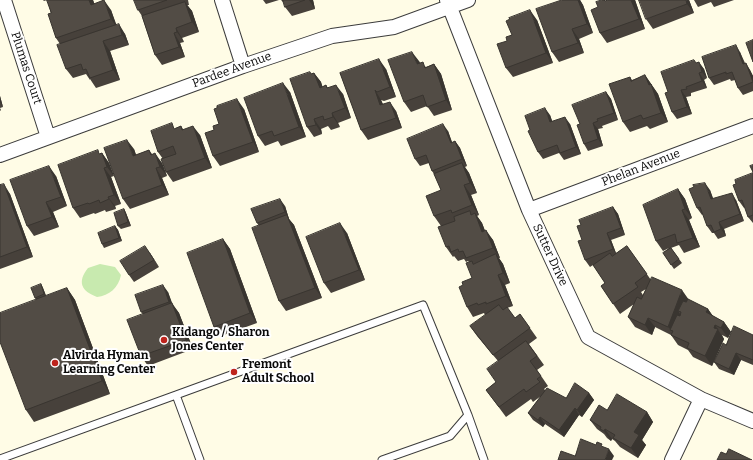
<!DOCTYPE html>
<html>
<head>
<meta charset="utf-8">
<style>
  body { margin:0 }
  canvas { display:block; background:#fffce6 }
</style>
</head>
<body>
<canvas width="753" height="460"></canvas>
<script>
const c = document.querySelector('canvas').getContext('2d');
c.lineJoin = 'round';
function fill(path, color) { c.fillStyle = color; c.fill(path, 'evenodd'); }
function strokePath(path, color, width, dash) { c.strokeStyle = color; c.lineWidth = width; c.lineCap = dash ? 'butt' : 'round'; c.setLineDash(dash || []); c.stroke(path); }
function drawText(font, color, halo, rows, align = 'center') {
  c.font = font + ' Bitter,serif'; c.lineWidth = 4; c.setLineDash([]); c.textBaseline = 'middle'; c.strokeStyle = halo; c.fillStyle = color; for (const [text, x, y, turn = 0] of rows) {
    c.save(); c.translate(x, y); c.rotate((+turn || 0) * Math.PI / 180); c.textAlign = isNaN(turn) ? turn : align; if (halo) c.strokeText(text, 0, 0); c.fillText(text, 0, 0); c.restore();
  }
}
const green = new Path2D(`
  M 100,264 L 115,267 L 121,275 C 119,287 109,296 97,297 C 81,291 77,282 88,268 Z`);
const service = new Path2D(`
  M 468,415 L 484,460
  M 0,459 L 176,395
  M 200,460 L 176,395 L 423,305 L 468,415 L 450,436 L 382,460`);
const minor = new Path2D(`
  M 4,0 L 48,137
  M 222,0 L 243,66
  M 447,0 L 529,210 L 588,337 L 701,399 L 753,421
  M 0,155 L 243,66 L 332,36 L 394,27 L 468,0
  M 529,210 L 753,126
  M 672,460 L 701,399`);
const wall = new Path2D(`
  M 43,0 L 93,0 L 94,3 L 111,10 L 116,25 L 125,34 L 129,45 L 110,51 L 120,80 L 96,88 L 90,79 L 90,80 L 86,74 L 73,78 L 66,69 L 60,44 L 56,38 L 51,13 L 47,0 L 44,1 Z
  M 134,0 L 188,0 L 189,5 L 187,5 L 192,11 L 199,32 L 182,38 L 184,42 L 180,43 L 185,57 L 162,65 L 155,55 L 142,16 L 138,10 Z
  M 263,0 L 279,0 L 266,4 Z
  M 281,0 L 313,0 L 315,9 L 292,16 L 285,7 L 284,3 Z
  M 562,0 L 580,0 L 583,5 L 593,33 L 579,39 L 584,53 L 559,62 L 552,52 Z
  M 605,0 L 605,1 L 635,0 L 645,29 L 607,43 L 600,33 L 598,7 Z
  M 689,0 L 694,13 L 653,29 L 646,19 Z
  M 694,0 L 734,0 L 714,7 L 711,2 L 698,7 Z
  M 537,20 L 553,63 L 513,77 L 506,68 L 507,41 L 512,35 Z
  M 740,52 L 745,63 L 750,70 L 753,76 L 753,91 L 743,95 L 738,88 L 735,80 L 731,81 L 730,79 L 714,85 L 709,78 Z
  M 419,61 L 420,63 L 426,67 L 434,64 L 441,74 L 452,110 L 434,116 L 427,106 L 411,112 L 404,102 Z
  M 697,63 L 704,69 L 707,78 L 704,80 L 707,88 L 691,93 L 691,96 L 686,97 L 692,114 L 677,119 L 672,112 L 668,92 Z
  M 386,69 L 396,97 L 384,101 L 381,100 L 383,104 L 396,111 L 402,128 L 368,140 L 361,130 L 340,73 Z
  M 314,73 L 321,82 L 322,87 L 326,85 L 328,88 L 343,94 L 351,118 L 338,123 L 340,127 L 331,130 L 328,126 L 321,129 L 322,134 L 314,137 L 307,127 L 311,74 Z
  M 645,75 L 658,94 L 668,122 L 650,129 L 647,126 L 630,132 L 623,122 L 630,77 L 632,80 Z
  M 290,92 L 306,137 L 281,146 L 278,141 L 265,146 L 258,136 Z
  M 606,92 L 611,99 L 618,120 L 602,126 L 603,128 L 598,129 L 603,146 L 588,151 L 584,144 L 580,124 Z
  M 0,96 L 3,107 L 0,108 L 1,110 L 0,111 Z
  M 244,109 L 259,152 L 220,166 L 213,156 L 214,130 L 219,124 Z
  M 550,115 L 552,121 L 570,124 L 581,154 L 564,160 L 559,153 L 543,159 L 538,152 L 530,130 Z
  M 181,126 L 183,129 L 200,135 L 212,168 L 173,182 L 166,172 L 163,159 L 158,152 L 176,128 Z
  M 448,131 L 452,143 L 455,141 L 460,148 L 467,166 L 465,167 L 469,173 L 477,193 L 471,195 L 479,215 L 477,216 L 482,223 L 485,231 L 493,240 L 500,258 L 499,258 L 503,264 L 510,283 L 505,285 L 513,306 L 507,308 L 515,318 L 520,314 L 537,338 L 529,344 L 544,365 L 537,370 L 548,386 L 544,389 L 545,390 L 566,398 L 589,393 L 594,400 L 582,417 L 579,415 L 564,437 L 545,424 L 543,427 L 533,420 L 528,413 L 541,396 L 533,402 L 531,399 L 506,417 L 486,390 L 496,382 L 498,361 L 477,336 L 470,326 L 488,313 L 485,315 L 484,313 L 473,317 L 467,307 L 463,285 L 472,278 L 469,262 L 468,261 L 466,262 L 464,259 L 458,261 L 454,256 L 453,257 L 446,247 L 441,226 L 434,216 L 441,190 L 434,174 L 432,171 L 429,163 L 420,166 L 415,159 Z
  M 134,149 L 136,155 L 149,150 L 152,154 L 162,163 L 167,176 L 162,178 L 169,195 L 130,209 L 123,199 Z
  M 102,153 L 109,163 L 114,176 L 111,177 L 121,204 L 115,206 L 116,209 L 106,212 L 105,210 L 95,214 L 94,213 L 80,218 L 73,208 L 100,154 Z
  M 753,173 L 753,223 L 748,217 L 745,207 L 744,208 L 739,201 L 736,184 Z
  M 56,176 L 67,206 L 53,212 L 59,227 L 34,236 L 27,226 Z
  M 0,185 L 10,194 L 33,257 L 0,269 Z
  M 678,189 L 685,199 L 692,218 L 689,220 L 700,247 L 684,253 L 679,245 L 671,248 L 682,263 L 674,269 L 663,253 L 669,248 L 663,251 L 656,241 Z
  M 710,190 L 713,199 L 736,200 L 744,221 L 724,229 L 726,236 L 718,239 L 714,233 L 712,233 L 707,226 L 703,214 L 702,215 L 697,208 Z
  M 285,206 L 289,219 L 294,225 L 322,298 L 286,311 L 279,301 L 259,226 L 257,223 Z
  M 613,207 L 618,214 L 625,235 L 611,240 L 616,253 L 627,246 L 651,280 L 689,300 L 708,309 L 713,316 L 724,322 L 731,332 L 728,338 L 722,335 L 724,339 L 712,366 L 693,357 L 688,350 L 678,345 L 671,335 L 655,327 L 652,335 L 635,327 L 628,317 L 634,304 L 620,314 L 601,286 L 605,283 L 593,265 L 590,267 L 585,260 L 582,240 L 581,225 ZM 646,289 L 643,295 L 641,292 Z
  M 124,209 L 126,213 L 131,226 L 121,229 L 118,226 Z
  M 115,226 L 118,230 L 122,241 L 104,248 L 102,244 Z
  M 347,233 L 365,280 L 331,293 L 324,283 Z
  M 223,239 L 230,249 L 257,323 L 221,336 L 214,327 Z
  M 150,253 L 159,267 L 134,282 L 129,275 Z
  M 41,284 L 43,288 L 46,296 L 67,288 L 75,300 L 110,394 L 34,422 L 26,410 L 36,300 L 35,298 Z
  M 168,292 L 172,304 L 179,313 L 193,349 L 148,366 L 141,356 L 143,314 L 141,312 Z
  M 753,335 L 753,365 L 741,360 L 734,375 L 719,369 L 714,362 L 726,345 Z
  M 607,410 L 647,412 L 653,422 L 642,440 L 646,445 L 638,458 L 620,447 L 615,441 L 612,439 L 611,441 L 607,438 L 604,434 L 597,429 L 590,420 Z`);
const shadedWall = new Path2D(`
  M 89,0 L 93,0 L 98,14 L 91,5 Z
  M 104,0 L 111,10 L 118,29 L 111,19 Z
  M 309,0 L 313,0 L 315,9 Z
  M 578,0 L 580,0 L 583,5 L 593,33 L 587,24 Z
  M 631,0 L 635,0 L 645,29 L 639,19 Z
  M 686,0 L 689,0 L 694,13 L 687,4 Z
  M 185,2 L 192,11 L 199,32 L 192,22 Z
  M 530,10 L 537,20 L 553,63 L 546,53 Z
  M 119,24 L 125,34 L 129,45 L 122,35 Z
  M 176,28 L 182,38 L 184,42 L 177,32 Z
  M 572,29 L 579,39 L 584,53 L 578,43 Z
  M 174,33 L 180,43 L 185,57 L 179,47 Z
  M 103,41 L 110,51 L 120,80 L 113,70 Z
  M 736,45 L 740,52 L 747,71 L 743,64 Z
  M 412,52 L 419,61 L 424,74 L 417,64 Z
  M 379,59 L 386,69 L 396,97 L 390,87 Z
  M 699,62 L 704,69 L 707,78 L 702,72 Z
  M 746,63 L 750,70 L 753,76 L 753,82 Z
  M 434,64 L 441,74 L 452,110 L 446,100 Z
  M 314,73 L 321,82 L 326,97 L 320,88 Z
  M 699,73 L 704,80 L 707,88 L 702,81 Z
  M 645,75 L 658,94 L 668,122 L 661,113 L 649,85 Z
  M 283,83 L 290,92 L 306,137 L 299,127 Z
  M 336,85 L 343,94 L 351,118 L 345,108 Z
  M 375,90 L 381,100 L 387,115 L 380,105 Z
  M 681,90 L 686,97 L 692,114 L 687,107 Z
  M 606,92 L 611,99 L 618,120 L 614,113 Z
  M 0,96 L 3,107 L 0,102 Z
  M 237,99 L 244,109 L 259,152 L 253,142 Z
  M 390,102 L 396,111 L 402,128 L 396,118 Z
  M 545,108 L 550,115 L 555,129 L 550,122 Z
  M 332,113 L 338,123 L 340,127 L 333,117 Z
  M 565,117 L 570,124 L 581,154 L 576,147 Z
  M 314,119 L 321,129 L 322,134 L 316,125 Z
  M 593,123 L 598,129 L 603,146 L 598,139 Z
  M 443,124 L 448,131 L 455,150 L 451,143 Z
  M 193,126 L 200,135 L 212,168 L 205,158 Z
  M 127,140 L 134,149 L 140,166 L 133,156 Z
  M 455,141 L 460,148 L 467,166 L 462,159 Z
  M 102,153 L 109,163 L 114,176 L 107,167 Z
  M 155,153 L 162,163 L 167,176 L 160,167 Z
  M 462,163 L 469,173 L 477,193 L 470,183 Z
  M 49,166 L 56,176 L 67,206 L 61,197 Z
  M 104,168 L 111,177 L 121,204 L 114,195 Z
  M 156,168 L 162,178 L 169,195 L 162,185 Z
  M 705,183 L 710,190 L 716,206 L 711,199 Z
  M 4,184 L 10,194 L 33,257 L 27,247 Z
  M 464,185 L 471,195 L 479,215 L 472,205 Z
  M 678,189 L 685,199 L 692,218 L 685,209 Z
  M 732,193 L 736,200 L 744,221 L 740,214 Z
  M 108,197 L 115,206 L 116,209 L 109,199 Z
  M 280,199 L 285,206 L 289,219 L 294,225 L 322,298 L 315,288 L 287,216 L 285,212 Z
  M 46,202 L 53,212 L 59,227 L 52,217 Z
  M 613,207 L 618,214 L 625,235 L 621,228 Z
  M 124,209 L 126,213 L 131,226 L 128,222 Z
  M 682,210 L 689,220 L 700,247 L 693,238 Z
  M 475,213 L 482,223 L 489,241 L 482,232 Z
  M 719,222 L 724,229 L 726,236 L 721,229 Z
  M 340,223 L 347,233 L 365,280 L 359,270 Z
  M 115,226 L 118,230 L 122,241 L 119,238 Z
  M 486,230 L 493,240 L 500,258 L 493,248 Z
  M 607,233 L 611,240 L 617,256 L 613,249 Z
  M 223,239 L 230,249 L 257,323 L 250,313 Z
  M 145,246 L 150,253 L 159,267 L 154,260 Z
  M 496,254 L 503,264 L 510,283 L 503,273 Z
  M 498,275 L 505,285 L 513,306 L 506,296 Z
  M 41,284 L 43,288 L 47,298 L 44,294 Z
  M 163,285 L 168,292 L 174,308 L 169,302 Z
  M 67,288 L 75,300 L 110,394 L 102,381 Z
  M 682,290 L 689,300 L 681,312 L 678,311 L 682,317 L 673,331 L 671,330 L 668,327 Z
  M 172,303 L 179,313 L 193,349 L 186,340 Z
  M 708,309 L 714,318 L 706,312 Z
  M 648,318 L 655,327 L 652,335 L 645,325 Z
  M 724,322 L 731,332 L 728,338 L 721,328 Z
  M 715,325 L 724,339 L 712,366 L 705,356 Z
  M 736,353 L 741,360 L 734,375 L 729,369 Z
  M 589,393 L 594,400 L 582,417 L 577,410 Z
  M 575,408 L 579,415 L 564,437 L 559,430 Z
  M 647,412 L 653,422 L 642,440 L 646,445 L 638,458 L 631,448 L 634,432 Z
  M 540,417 L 545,424 L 543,427 L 538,420 Z
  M 605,429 L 612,439 L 611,441 L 604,431 Z
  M 609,449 L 614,456 L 612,460 L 605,460 Z`);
const building = new Path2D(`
  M 47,0 L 89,0 L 91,5 L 104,0 L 111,19 L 56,38 L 48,14 L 51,13 Z
  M 134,0 L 167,0 L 138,10 Z
  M 283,0 L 305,0 L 285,7 Z
  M 562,0 L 578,0 L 587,24 L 572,29 L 578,43 L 552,52 L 536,9 Z
  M 602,0 L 604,0 L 605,1 L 608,0 L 631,0 L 639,19 L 600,33 L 591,10 L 598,7 L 596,2 Z
  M 639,0 L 686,0 L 687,4 L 646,19 Z
  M 185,2 L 192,22 L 176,28 L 177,32 L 174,33 L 179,47 L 155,55 L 142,16 Z
  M 530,10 L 546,53 L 506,68 L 497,44 L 507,41 L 506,37 L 512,35 L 506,21 L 510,19 L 509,18 Z
  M 119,24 L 122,35 L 103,41 L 113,70 L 90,78 L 86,69 L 83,70 L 81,64 L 66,69 L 57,45 Z
  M 753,40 L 753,62 L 746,43 Z
  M 736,45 L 743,64 L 746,63 L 753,82 L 738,88 L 732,72 L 726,74 L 726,72 L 709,78 L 702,57 Z
  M 412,52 L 417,64 L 423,62 L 425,68 L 434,64 L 446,100 L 427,107 L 423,95 L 404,102 L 388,60 Z
  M 379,59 L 390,87 L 377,92 L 375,90 L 380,105 L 390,102 L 396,118 L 361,130 L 340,73 Z
  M 694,60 L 696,63 L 699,62 L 702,72 L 699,73 L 702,81 L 686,87 L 687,89 L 681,90 L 687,107 L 672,112 L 665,93 L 668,92 L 661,72 Z
  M 310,72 L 311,74 L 314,73 L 320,88 L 326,85 L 327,88 L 336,85 L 345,108 L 332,113 L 333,117 L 324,120 L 323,116 L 314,119 L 316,125 L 307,127 L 290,79 Z
  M 645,75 L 649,85 L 651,84 L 661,113 L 643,119 L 641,115 L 623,122 L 609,84 L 630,77 L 631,81 Z
  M 283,83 L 299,127 L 274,136 L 272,131 L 258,136 L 244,98 Z
  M 606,92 L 614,113 L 597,119 L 598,121 L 593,123 L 598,139 L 584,144 L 577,125 L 580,124 L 572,105 Z
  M 237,99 L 253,142 L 213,156 L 205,133 L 214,130 L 213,126 L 219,124 L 214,109 L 217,108 L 217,106 Z
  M 545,108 L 550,122 L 565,117 L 576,147 L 560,153 L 557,145 L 538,152 L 528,131 L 530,130 L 525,116 Z
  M 172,123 L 174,129 L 181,126 L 182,130 L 193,126 L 205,158 L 166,172 L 161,159 L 176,154 L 173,146 L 158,152 L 151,131 Z
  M 443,124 L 451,143 L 455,141 L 462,159 L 432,171 L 426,155 L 415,159 L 407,139 Z
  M 127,140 L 133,156 L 149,150 L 151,155 L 155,153 L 160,167 L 156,168 L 162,185 L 123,199 L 104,148 Z
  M 98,150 L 99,154 L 102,153 L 107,167 L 104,168 L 114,195 L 108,197 L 109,199 L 100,203 L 99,200 L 89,204 L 88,203 L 73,208 L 58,165 Z
  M 462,163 L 470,183 L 464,185 L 472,205 L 452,213 L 451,210 L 434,216 L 426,196 L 441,190 L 434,174 Z
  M 753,165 L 753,172 L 750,166 Z
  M 49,166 L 61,197 L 46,202 L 52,217 L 27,226 L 10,180 Z
  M 753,173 L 753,215 L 748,217 L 742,200 L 739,201 L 733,185 L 736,184 L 735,180 Z
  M 705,183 L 711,199 L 732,193 L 740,214 L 719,222 L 721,229 L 714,232 L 711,225 L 707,226 L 700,207 L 697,208 L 689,189 L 694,187 L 693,185 Z
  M 4,184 L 27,247 L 0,257 L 0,185 Z
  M 678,189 L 685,209 L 682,210 L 693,238 L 677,243 L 675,234 L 656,241 L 643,205 Z
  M 280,199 L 285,212 L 257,223 L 251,209 Z
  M 613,207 L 621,228 L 607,233 L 613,249 L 585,260 L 578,241 L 582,240 L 577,226 L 581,225 L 579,220 Z
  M 124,209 L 128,222 L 118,226 L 114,213 Z
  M 470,211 L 471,215 L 475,213 L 482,232 L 486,230 L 493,248 L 466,258 L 463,251 L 459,252 L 458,249 L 451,252 L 449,246 L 446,247 L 438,227 L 455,221 L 454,217 Z
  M 287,215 L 315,288 L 279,301 L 252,228 Z
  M 340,223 L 359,270 L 324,283 L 306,237 Z
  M 115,226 L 119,238 L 102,244 L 98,233 Z
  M 223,239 L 250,313 L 214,327 L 187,253 Z
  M 145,246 L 154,260 L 129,275 L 120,261 Z
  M 627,246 L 647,274 L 635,283 L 638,287 L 613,304 L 601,286 L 605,283 L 593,265 L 610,253 L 612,256 Z
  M 671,248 L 679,259 L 671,265 L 663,253 Z
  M 496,254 L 503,273 L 498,275 L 506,296 L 486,304 L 486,302 L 478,305 L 477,303 L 467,307 L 459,287 L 463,285 L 462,282 L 472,278 L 466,263 L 472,261 L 473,264 Z
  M 652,277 L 682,290 L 668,327 L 648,318 L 645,325 L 628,317 L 637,297 L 641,299 Z
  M 41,284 L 44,294 L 35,298 L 31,288 Z
  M 163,285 L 169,302 L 141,312 L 135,295 Z
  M 67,288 L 102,381 L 26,410 L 0,342 L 0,313 Z
  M 688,299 L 708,309 L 706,312 L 724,322 L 721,328 L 715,325 L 714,328 L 718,329 L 705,356 L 687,348 L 689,343 L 671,335 L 673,331 L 670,330 L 677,315 L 680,316 L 681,312 L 678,311 L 683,301 L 686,302 Z
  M 172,303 L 186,340 L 141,356 L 127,320 Z
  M 499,305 L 503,310 L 507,307 L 515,318 L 520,314 L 530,328 L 493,355 L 470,326 Z
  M 734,326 L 753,335 L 753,360 L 736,353 L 729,369 L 714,362 L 723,343 L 726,345 Z
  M 526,341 L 537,356 L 530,361 L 541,376 L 537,379 L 540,382 L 526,392 L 524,389 L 499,407 L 486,390 L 496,382 L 487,369 Z
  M 575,383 L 589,393 L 577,410 L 575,408 L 559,430 L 540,417 L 538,420 L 528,413 L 547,388 L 566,398 Z
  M 617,394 L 647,412 L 634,432 L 639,435 L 631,448 L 613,438 L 615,435 L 605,429 L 604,431 L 600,429 L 601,427 L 590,420 L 599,405 L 607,410 Z
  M 581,439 L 596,445 L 597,442 L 602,444 L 601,446 L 609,449 L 605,460 L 558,460 L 561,451 L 575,456 Z
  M 729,449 L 752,460 L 717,460 L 721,452 L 726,454 Z`);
const markers = [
  [164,340,4,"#be241d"],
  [55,363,4,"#be241d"],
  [234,372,4,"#be241d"]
];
const streetNames = [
  ["Plumas Court",26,68,72],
  ["Pardee Avenue",232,70,-20],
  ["Phelan Avenue",641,168,-21],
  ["Sutter Drive",550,255,65]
];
const poiNames = [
  ["Kidango / Sharon",172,333],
  ["Jones Center",172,347],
  ["Alvirda Hyman",63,356],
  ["Learning Center",63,370],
  ["Fremont",242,365],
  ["Adult School",242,379]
];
fill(green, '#c8eaaf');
strokePath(service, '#3c3c3c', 9);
strokePath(minor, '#3c3c3c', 16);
strokePath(service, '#fff', 7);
strokePath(minor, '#fff', 14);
fill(wall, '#47413b');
fill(shadedWall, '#393530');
fill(building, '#524c45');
strokePath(building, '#393530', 1);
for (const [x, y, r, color] of markers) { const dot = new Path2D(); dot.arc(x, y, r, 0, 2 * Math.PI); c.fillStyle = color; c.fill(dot); strokePath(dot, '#fff', 1.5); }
drawText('12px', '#090909', '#fff', streetNames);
drawText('bold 12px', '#090909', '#fff', poiNames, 'left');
</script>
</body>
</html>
